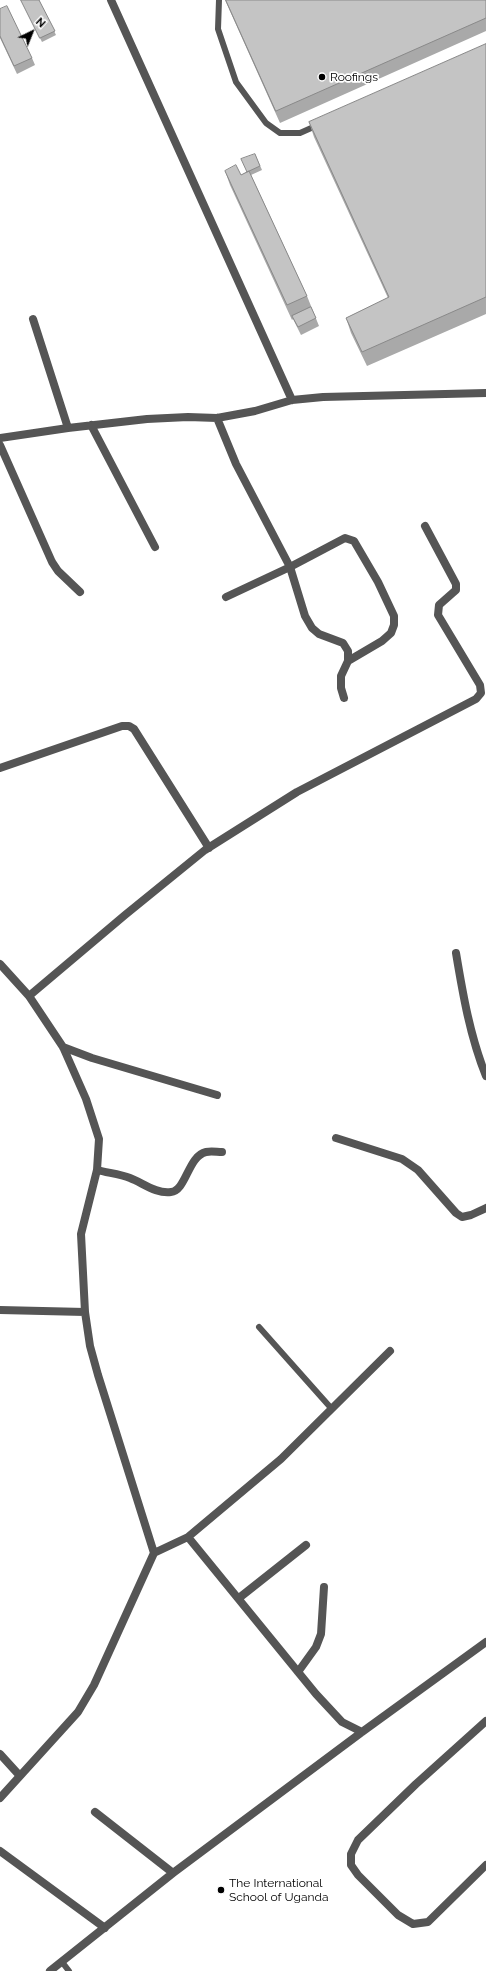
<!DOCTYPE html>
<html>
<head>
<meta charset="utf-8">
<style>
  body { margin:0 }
  #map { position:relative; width:486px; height:1971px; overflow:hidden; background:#fff; font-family:Raleway,sans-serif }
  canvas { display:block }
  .north { position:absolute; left:12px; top:12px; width:40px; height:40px; -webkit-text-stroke:3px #fff; paint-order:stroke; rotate:43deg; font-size:11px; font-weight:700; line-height:16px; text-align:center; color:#000 }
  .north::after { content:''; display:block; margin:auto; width:14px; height:18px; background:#000; clip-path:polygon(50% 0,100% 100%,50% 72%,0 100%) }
</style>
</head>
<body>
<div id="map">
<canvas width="486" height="1971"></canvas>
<div class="north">N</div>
</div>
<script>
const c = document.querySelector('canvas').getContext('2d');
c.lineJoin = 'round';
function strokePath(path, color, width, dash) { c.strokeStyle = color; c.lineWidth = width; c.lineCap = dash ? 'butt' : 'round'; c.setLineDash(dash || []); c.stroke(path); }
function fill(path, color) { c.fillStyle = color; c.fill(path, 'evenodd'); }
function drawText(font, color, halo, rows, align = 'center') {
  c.font = font + ' Raleway,sans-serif'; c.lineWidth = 3.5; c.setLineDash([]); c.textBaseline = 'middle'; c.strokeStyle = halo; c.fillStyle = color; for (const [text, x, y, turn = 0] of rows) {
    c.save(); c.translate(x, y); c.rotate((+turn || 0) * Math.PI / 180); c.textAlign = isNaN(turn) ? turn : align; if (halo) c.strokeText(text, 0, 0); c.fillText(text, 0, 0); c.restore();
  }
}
const lane = new Path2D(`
  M 219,0 L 218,29 L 236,82 L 266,123 L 280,133 L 300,133 L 318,125
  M 259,1327 L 331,1408
  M 62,1962 L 69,1971`);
const street = new Path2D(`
  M 111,0 L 292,400
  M 33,319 L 68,428
  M 217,418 L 236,464 L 290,567 L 305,616 L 312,628 L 319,634 L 343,643 L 348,651 L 348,661 L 341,676 L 341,688 L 344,698
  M 91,425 L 155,547
  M 0,438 L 68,428 L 147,419 L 188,417 L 217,418 L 255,411 L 292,400 L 323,397 L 486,393
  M 0,445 L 52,562 L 58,571 L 80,592
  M 226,597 L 290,567 L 345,538 L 354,541 L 378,582 L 394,616 L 394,625 L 391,633 L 382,641 L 348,661
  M 0,768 L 122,726 L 129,726 L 134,729 L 209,848
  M 456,953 C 463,995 470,1036 486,1076
  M 0,964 L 29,996 L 63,1047 L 86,1099 L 99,1139 L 97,1170 L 81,1234 L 85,1312 L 90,1346 L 98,1375 L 154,1553 L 94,1685 L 78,1712 L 0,1798
  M 29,996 L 125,915 L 205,850 L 297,792 L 476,699 L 481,693 L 480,685 L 438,615 L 439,605 L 456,590 L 456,584 L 425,526
  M 63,1047 L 92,1058 L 217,1095
  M 336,1138 L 402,1159 L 418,1170 L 456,1213 L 462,1217 L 471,1215 L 486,1208
  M 97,1170 C 108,1173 120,1174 130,1178 C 143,1183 156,1194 171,1192 C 186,1191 188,1156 206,1152 C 211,1151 217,1152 222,1152
  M 0,1310 L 85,1312
  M 188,1537 L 281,1459 L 390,1351
  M 154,1553 L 188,1537 L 316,1694 L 342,1722 L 362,1732
  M 239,1598 L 306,1545
  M 298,1672 L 316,1647 L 321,1634 L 324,1587
  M 486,1721 L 416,1784 L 358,1840 L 351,1854 L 351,1865 L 358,1875 L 398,1915 L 413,1924 L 428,1922 L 486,1865
  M 0,1754 L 20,1776
  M 95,1812 L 173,1873
  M 0,1851 L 105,1928
  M 50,1971 L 173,1873 L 362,1732 L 486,1642`);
const wall = new Path2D(`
  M 21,0 L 39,0 L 56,35 L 42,42 Z
  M 225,0 L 486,0 L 486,31 L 280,123 Z
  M 0,9 L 32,58 L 35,65 L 17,74 L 0,38 Z
  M 486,44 L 486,314 L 367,366 L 351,333 L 346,318 L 388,298 L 314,137 L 309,122 Z
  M 255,154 L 262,170 L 251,175 L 307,296 L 319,326 L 301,335 L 293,319 L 292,320 L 230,185 L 225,171 L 241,175 L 246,172 Z`);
const building = new Path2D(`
  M 21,0 L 39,0 L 55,31 L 40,38 Z
  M 226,0 L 486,0 L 486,18 L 276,111 Z
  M 7,6 L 32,58 L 14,66 L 0,36 L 0,9 Z
  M 486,44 L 486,297 L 362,352 L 346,318 L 389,297 L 309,122 Z
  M 255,154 L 260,166 L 247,172 L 241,159 Z
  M 236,165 L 241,175 L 249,171 L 307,296 L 287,305 L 225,171 Z
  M 311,307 L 316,318 L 298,327 L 292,316 Z`);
const markers = [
  [322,77,4,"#000"],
  [221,1890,4,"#000"]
];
const poiNames = [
  ["Roofings",330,77],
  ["The International",229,1883],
  ["School of Uganda",229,1897]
];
strokePath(lane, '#555', 6);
strokePath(street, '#555', 8);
fill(wall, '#a9a9a9');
fill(building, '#c4c4c4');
strokePath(building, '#898989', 1);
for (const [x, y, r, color] of markers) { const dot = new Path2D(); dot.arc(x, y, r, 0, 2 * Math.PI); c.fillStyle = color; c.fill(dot); strokePath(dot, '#fff', 1.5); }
drawText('12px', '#000', '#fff', poiNames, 'left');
</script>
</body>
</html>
